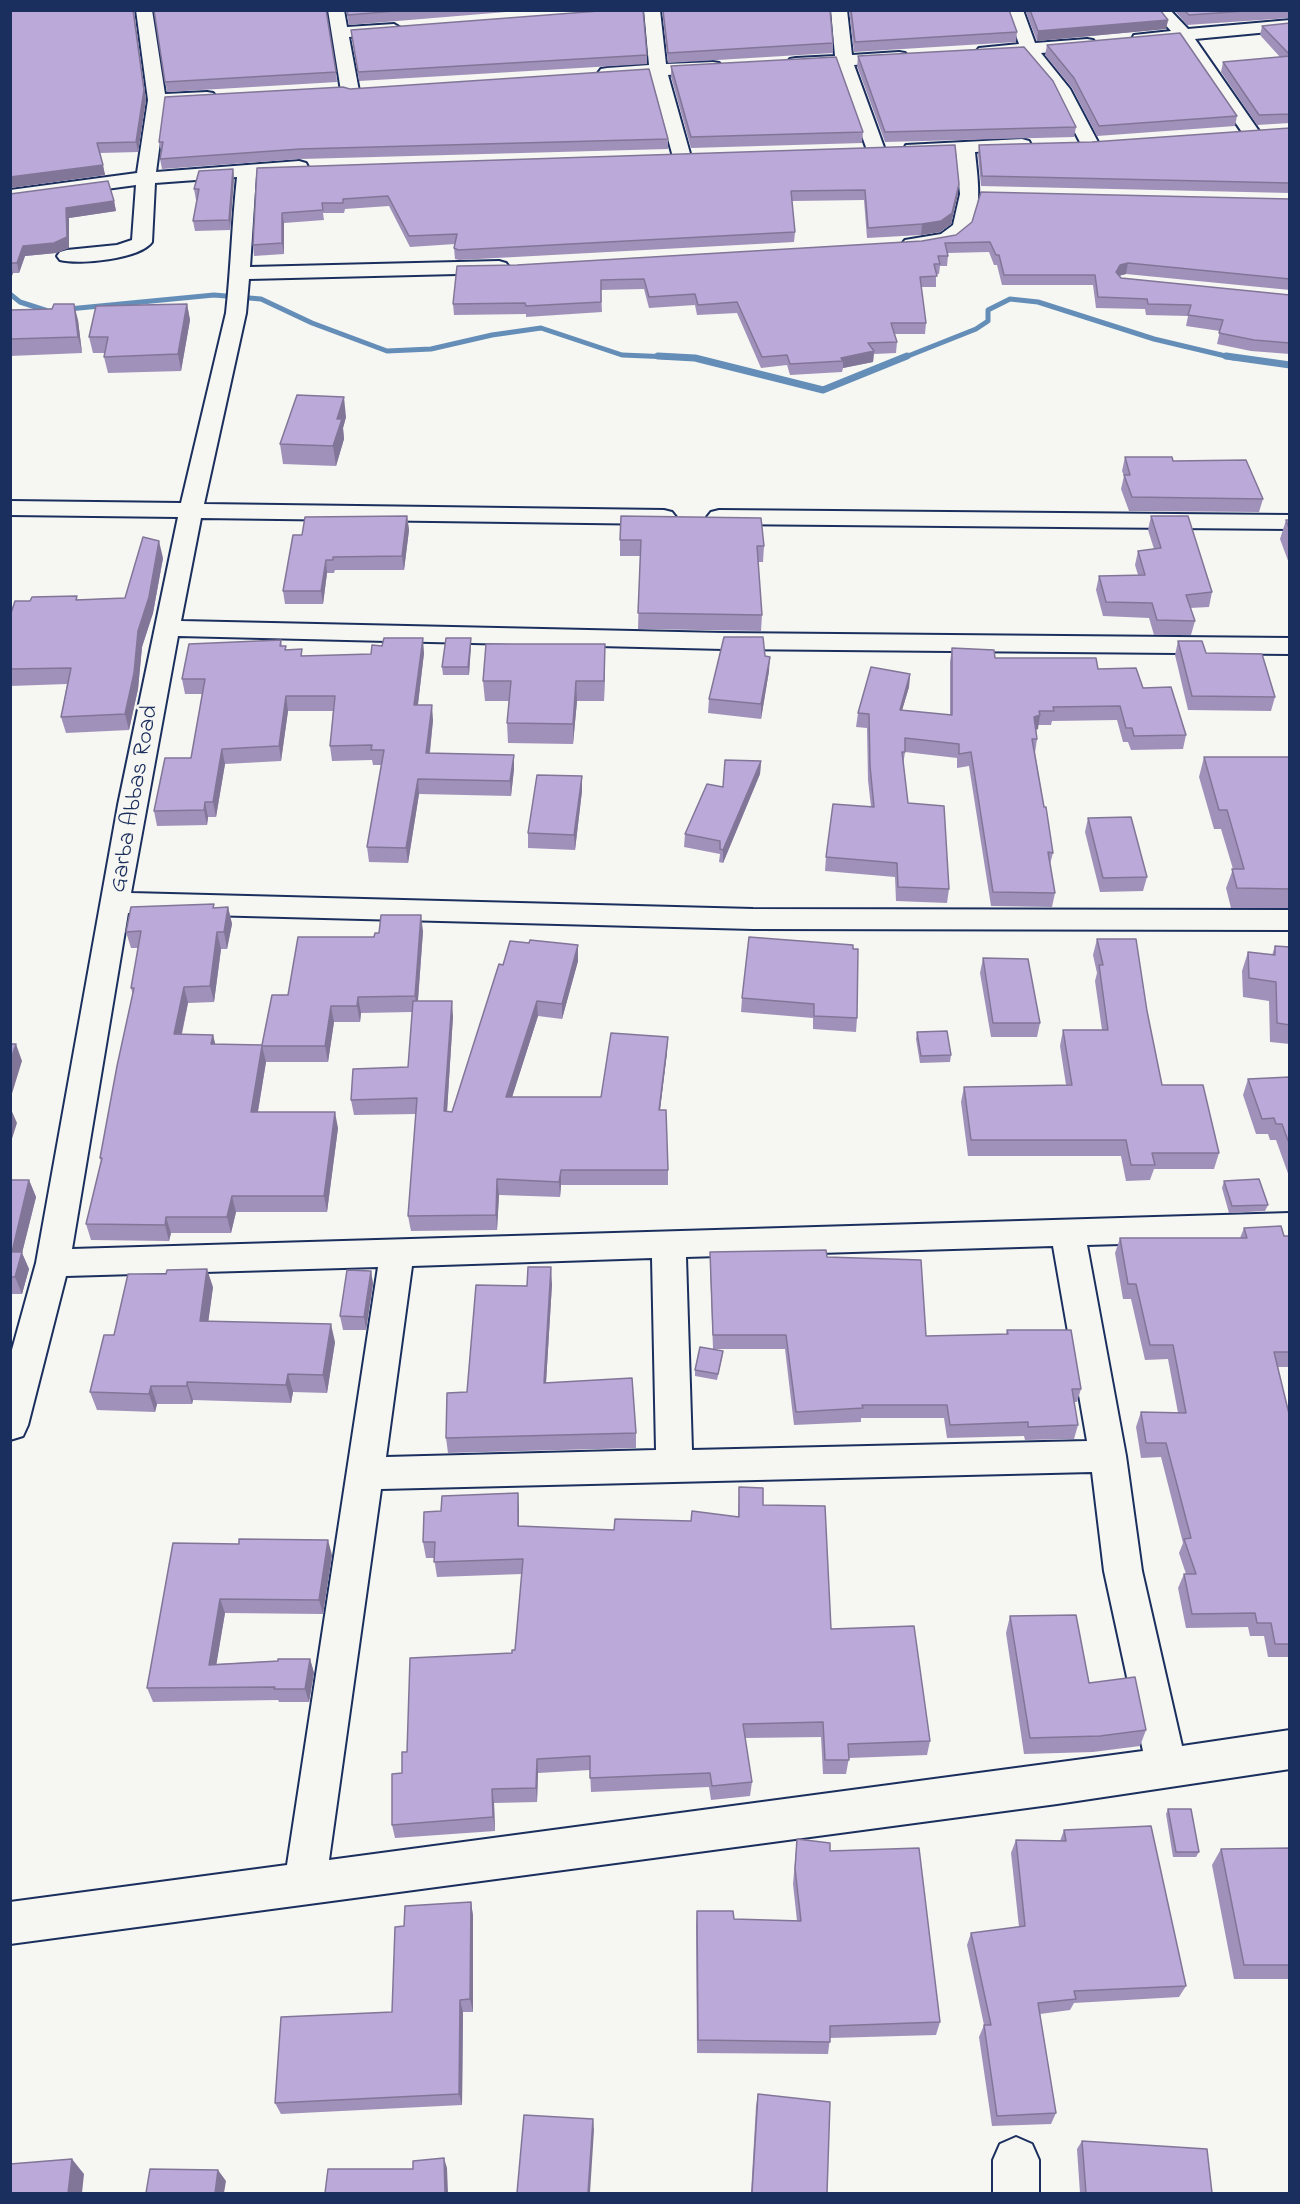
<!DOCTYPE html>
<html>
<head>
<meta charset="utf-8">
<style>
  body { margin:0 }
  #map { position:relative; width:1300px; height:2204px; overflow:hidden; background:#f6f6f2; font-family:"Indie Flower",sans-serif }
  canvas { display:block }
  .frame { position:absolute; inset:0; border:12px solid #1b2f5e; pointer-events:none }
</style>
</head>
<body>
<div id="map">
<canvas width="1300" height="2204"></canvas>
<div class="frame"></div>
</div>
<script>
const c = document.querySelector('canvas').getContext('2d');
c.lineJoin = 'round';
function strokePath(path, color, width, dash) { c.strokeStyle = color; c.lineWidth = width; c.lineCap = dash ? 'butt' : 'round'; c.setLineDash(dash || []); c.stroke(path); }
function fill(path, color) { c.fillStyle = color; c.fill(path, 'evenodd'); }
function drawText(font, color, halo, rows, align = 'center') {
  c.font = font + ' "Indie Flower",sans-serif'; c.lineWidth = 5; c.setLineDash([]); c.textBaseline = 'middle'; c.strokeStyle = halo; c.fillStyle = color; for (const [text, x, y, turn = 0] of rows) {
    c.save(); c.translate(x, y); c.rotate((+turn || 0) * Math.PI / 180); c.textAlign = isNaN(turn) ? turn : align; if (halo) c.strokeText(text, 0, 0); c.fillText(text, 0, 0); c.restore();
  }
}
const streamFar1 = new Path2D(`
  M 10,294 L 20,302 L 48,311 L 214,295 L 261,299 L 312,323 L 387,351 L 431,349 L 492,335 L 541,328 L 622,355 L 695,358
  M 903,358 L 976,329 L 988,321 L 988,310 L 1010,299 L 1038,302 L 1154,339 L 1234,358`);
const stream = new Path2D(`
  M 658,356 L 695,358 L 823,390 L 907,356
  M 1226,356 L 1290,365`);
const minor = new Path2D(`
  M 136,10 L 152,10 L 165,94 L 207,92 L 213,93 L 216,97 L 213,101 L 207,102 L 165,105 L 156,172 L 299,161 L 306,163 L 308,167 L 306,171 L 299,173 L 256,176 L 250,267 L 499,261 L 506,263 L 509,267 L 506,271 L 499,273 L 249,279 L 246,313 L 204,504 L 664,510 L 672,512 L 676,517 L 672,522 L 664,524 L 201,518 L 181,621 L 724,633 L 1290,638 L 1290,654 L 724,649 L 178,636 L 131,893 L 753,909 L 1290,910 L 1290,930 L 753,929 L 128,913 L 72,1249 L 1290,1213 L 1290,1239 L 1087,1245 L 1126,1456 L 1142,1571 L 1182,1746 L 1290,1730 L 1290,1769 L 1057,1804 L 10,1944 L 10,1902 L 287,1865 L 378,1267 L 66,1276 L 28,1425 L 23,1436 L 10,1440 L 10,1357 L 36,1263 L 118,805 L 178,517 L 10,515 L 10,501 L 181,503 L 226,313 C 231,268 232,222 237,177 L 155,183 L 152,242 C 140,259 79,265 60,260 L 57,256 L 60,252 L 67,250 L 117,245 L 132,240 L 136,185 L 10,202 L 10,190 L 137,173 L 148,100 ZM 1053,1246 L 1087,1441 L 692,1450 L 686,1257 ZM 652,1258 L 656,1450 L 386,1457 L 412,1266 ZM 1092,1472 L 1104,1571 L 1143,1751 L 329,1860 L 381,1489 Z
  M 328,10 L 344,10 L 347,27 L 394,24 L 402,29 L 394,34 L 349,37 L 359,91 L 356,95 L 344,95 L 341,91 Z
  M 644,10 L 660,10 L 666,64 L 713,62 L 719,63 L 722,67 L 719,71 L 713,72 L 668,75 L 691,157 L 689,161 L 675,161 L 673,157 L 651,76 L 607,78 L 601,77 L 598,73 L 601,69 L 607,68 L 649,65 Z
  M 831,10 L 847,10 L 852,55 L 899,52 L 905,53 L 908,57 L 905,61 L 899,62 L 854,65 L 885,150 L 883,154 L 869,154 L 867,150 L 837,66 L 796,68 L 790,67 L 787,63 L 790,59 L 796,58 L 835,56 Z
  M 1007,10 L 1023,10 L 1035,43 L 1087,39 L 1093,40 L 1096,44 L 1093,48 L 1087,49 L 1041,53 L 1070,89 L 1099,144 L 1097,148 L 1083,148 L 1053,90 L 1024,54 L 985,57 L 979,56 L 976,52 L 979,48 L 1019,44 Z
  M 1152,10 L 1170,10 L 1188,29 L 1290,20 L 1290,30 L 1195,39 L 1261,134 L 1258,138 L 1246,138 L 1179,40 L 1134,43 L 1132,39 L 1134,35 L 1171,31 Z
  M 1022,139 L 1029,141 L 1031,145 L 1029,149 L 975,152 C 979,191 988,239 937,246 C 927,248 916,251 905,248 L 902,244 L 905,240 L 941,234 L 953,225 L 960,194 L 956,153 L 913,155 L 906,153 L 904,149 L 906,145 Z
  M 719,510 L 1290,515 L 1290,529 L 719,524 L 711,522 L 707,517 L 711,512 Z
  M 1016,2137 L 1032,2144 L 1039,2160 L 1039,2194 L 993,2194 L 993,2160 L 1000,2144 Z`);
const wall = new Path2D(`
  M 10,10 L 134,10 L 146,100 L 138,152 L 100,153 L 105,175 L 10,188 Z
  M 154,10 L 336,72 L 337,82 L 167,92 Z
  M 346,10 L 530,10 L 349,25 Z
  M 662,10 L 830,10 L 833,43 L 833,53 L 668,63 Z
  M 849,10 L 1009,10 L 1017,32 L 1016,42 L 854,52 Z
  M 1025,10 L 1160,10 L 1168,20 L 1166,29 L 1037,41 Z
  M 1174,10 L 1290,10 L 1290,18 L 1187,25 Z
  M 1290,23 L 1290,123 L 1257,125 L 1221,72 L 1223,62 L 1280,57 L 1260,35 L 1262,26 Z
  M 351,30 L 647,55 L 647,64 L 359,81 Z
  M 1047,45 L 1237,116 L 1235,126 L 1097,136 L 1072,88 L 1045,55 Z
  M 858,56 L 1076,127 L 1074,137 L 885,142 L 857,66 Z
  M 671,66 L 863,132 L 862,143 L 691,148 L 671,77 Z
  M 350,89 L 668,139 L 668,149 L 301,159 L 162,169 L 160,159 L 161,152 L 159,142 Z
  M 1290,128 L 1290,193 L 981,186 L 978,155 L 979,145 L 1092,142 Z
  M 955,145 L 958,194 L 951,224 L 940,232 L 921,235 L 867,238 L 864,200 L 792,201 L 795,232 L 794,242 L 459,260 L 455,259 L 454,248 L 455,244 L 410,247 L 389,206 L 345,209 L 344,213 L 323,213 L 324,220 L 284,223 L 284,254 L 254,256 L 253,245 L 257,168 Z
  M 233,169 L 234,179 L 230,230 L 195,231 L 193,221 L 197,200 L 196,200 L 194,189 Z
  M 10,194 L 114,201 L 116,211 L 69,218 L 69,248 L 56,253 L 25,256 L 19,273 L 13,273 L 11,278 Z
  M 1290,199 L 1290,290 L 1126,274 L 1119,276 L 1121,278 L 1290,295 L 1290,354 L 1251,351 L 1217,344 L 1220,331 L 1186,326 L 1188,316 L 1146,315 L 1145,309 L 1096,308 L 1093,285 L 1002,285 L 997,265 L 994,265 L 989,252 L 948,253 L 948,256 L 947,266 L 940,266 L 939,274 L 936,274 L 936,287 L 921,287 L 926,323 L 925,334 L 894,334 L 897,342 L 896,353 L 874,354 L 873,362 L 843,368 L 842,372 L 790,375 L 787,365 L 761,368 L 737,313 L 697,315 L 695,305 L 649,308 L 644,289 L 601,290 L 602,312 L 526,317 L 526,314 L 454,315 L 453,304 L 517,265 L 922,241 Z
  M 187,304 L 190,320 L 181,371 L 108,373 L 104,357 L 105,353 L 93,353 L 89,337 Z
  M 10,310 L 78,320 L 82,353 L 10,356 Z
  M 346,417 L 343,428 L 344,439 L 336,466 L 283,464 L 280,444 Z
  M 1125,457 L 1173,461 L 1263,499 L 1259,512 L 1129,511 L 1121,489 L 1124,476 L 1122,471 Z
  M 407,516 L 409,530 L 404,570 L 335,570 L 334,573 L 327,573 L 323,604 L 285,604 L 283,591 L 302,535 Z
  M 621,516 L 764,546 L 763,562 L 758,562 L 762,615 L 761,631 L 638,629 L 640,556 L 620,556 L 620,540 Z
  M 1151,516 L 1212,592 L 1209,607 L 1190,608 L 1195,621 L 1191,635 L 1154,635 L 1149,618 L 1103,616 L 1096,590 L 1099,576 L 1138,575 L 1135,565 L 1138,551 L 1154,549 L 1148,530 Z
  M 1286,520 L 1290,520 L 1290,566 L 1280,539 Z
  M 163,558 L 153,613 L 142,647 L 138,689 L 129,730 L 66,733 L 61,717 L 67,684 L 10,686 L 10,616 L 30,601 L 125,598 Z
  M 281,640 L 282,646 L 287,650 L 303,656 L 424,653 L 418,705 L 433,720 L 430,753 L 514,755 L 514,769 L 511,796 L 419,794 L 408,863 L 369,862 L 367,847 L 382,765 L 373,765 L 372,760 L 332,761 L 330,746 L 333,711 L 288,711 L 281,761 L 225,764 L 216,817 L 208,817 L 207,825 L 157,826 L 154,811 L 191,758 L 202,694 L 185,694 L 182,679 Z
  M 1178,641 L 1206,653 L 1275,697 L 1271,711 L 1188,710 L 1175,655 Z
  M 471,645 L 469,675 L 443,675 L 442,667 Z
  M 952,648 L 995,658 L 1098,669 L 1143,688 L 1186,735 L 1183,749 L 1131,750 L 1128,742 L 1123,742 L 1117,720 L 1052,721 L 1051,725 L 1038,725 L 1038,729 L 1036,730 L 1037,739 L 1035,753 L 1044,807 L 1053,853 L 1050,864 L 1055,893 L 1052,907 L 991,906 L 969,766 L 957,768 L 957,758 L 905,752 L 903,766 L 908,803 L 949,889 L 947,903 L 896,901 L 895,877 L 825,871 L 826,857 L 871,807 L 868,780 L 867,728 L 856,727 L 858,713 L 910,674 L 909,687 L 902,710 L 950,715 L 950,662 Z
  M 765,656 L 769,671 L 761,719 L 708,713 L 709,699 Z
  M 605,664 L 604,701 L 577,701 L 573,744 L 508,743 L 507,723 L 509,701 L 485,701 L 483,681 Z
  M 1204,757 L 1290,757 L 1290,908 L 1231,908 L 1226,888 L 1233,869 L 1221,829 L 1214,829 L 1199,777 Z
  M 761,761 L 760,774 L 723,863 L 719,862 L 720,854 L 684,847 L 685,834 L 723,787 Z
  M 582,791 L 575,850 L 528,848 L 528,833 Z
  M 1088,818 L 1147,877 L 1143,891 L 1100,892 L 1085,832 Z
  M 228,907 L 232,924 L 227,949 L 221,949 L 214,1002 L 188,1003 L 182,1034 L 213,1035 L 215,1044 L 262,1045 L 288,995 L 374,937 L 423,931 L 418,1001 L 453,1016 L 447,1112 L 452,1112 L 503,965 L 578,961 L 562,1019 L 538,1016 L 512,1097 L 601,1097 L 667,1053 L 660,1110 L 668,1170 L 668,1185 L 561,1185 L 560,1197 L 499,1195 L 497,1230 L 411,1231 L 408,1216 L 416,1114 L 354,1115 L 351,1100 L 408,1067 L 412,1012 L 361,1013 L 360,1022 L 334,1022 L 328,1062 L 266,1062 L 258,1112 L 338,1128 L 327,1212 L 236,1212 L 231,1233 L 171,1233 L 169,1241 L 91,1240 L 86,1224 L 101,1161 L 100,1158 L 133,995 L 131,988 L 138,948 L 131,948 L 126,932 L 214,908 Z
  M 1097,939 L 1147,1011 L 1162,1085 L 1219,1153 L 1214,1169 L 1154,1169 L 1150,1180 L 1126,1181 L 1121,1156 L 968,1156 L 961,1102 L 964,1087 L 1066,1085 L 1060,1046 L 1063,1030 L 1102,1030 L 1095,981 L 1097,973 L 1093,955 Z
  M 1275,946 L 1290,947 L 1290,1044 L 1270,1042 L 1269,1001 L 1243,997 L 1242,971 L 1248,952 L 1272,955 Z
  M 853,949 L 857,1018 L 856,1032 L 813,1029 L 813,1018 L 741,1012 L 742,998 Z
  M 983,958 L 1040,1023 L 1037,1037 L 991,1037 L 980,973 Z
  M 917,1032 L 951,1055 L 950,1062 L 920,1063 L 916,1039 Z
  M 1290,1077 L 1290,1179 L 1276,1140 L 1270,1140 L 1268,1134 L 1256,1134 L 1243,1095 L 1248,1079 Z
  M 10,1180 L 29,1180 L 36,1197 L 22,1253 L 29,1269 L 22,1294 L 10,1294 Z
  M 1224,1181 L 1268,1205 L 1265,1211 L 1229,1213 L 1222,1188 Z
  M 1244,1228 L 1284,1236 L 1290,1236 L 1290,1367 L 1277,1367 L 1290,1418 L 1290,1657 L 1268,1657 L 1264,1636 L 1250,1636 L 1248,1627 L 1186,1628 L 1178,1588 L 1184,1574 L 1186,1574 L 1179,1553 L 1183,1543 L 1161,1457 L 1141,1458 L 1136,1427 L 1141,1412 L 1178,1413 L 1168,1359 L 1145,1360 L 1131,1299 L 1123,1299 L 1115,1253 L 1120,1238 L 1240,1238 Z
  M 710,1252 L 827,1257 L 926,1336 L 1006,1334 L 1007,1330 L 1081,1389 L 1077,1402 L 1074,1402 L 1078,1425 L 1074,1439 L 1025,1440 L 1024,1436 L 947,1438 L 944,1418 L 861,1418 L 861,1422 L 794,1425 L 785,1349 L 713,1349 L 710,1267 Z
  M 371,1271 L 373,1284 L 366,1330 L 343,1330 L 340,1316 Z
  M 552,1284 L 546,1383 L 636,1433 L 636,1448 L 448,1453 L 446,1438 L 467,1392 L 527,1286 Z
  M 213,1287 L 208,1321 L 335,1342 L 327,1393 L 293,1392 L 291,1403 L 193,1400 L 192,1404 L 157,1404 L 155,1412 L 97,1410 L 90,1392 L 114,1335 Z
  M 723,1351 L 722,1358 L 717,1380 L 695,1376 L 695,1370 Z
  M 739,1487 L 763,1505 L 831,1629 L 930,1741 L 927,1755 L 849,1758 L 846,1774 L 823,1774 L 821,1737 L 745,1738 L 752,1782 L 750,1796 L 711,1800 L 709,1787 L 591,1792 L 590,1770 L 538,1773 L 537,1802 L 494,1803 L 495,1831 L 395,1838 L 392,1825 L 402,1773 L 407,1752 L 515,1650 L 522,1574 L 437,1577 L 434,1558 L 426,1558 L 423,1542 L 441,1511 L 519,1509 L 519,1526 L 614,1530 L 738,1517 Z
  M 173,1543 L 332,1555 L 323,1614 L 225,1613 L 216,1664 L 310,1659 L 314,1673 L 309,1702 L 279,1702 L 278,1700 L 153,1702 L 147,1688 Z
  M 1010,1616 L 1089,1683 L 1146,1730 L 1140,1746 L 1093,1752 L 1024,1754 L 1006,1633 Z
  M 1168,1809 L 1199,1852 L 1196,1857 L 1173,1857 L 1166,1814 Z
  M 1064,1830 L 1186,1986 L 1179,1997 L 1074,2003 L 1070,2010 L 1040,2014 L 1056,2113 L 1051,2124 L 992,2126 L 979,2037 L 984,2025 L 967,1945 L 971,1933 L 1019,1927 L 1011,1853 L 1016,1840 L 1060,1841 Z
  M 797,1839 L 830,1851 L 940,2022 L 936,2035 L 830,2038 L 828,2054 L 697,2053 L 696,1925 L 697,1911 L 734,1919 L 797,1921 L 793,1884 Z
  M 1290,1848 L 1290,1979 L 1234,1979 L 1212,1865 L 1221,1849 Z
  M 471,1902 L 473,1916 L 473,2012 L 463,2012 L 462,2105 L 281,2114 L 275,2103 L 392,2012 L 404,1926 Z
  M 758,2094 L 827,2193 L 751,2193 L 756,2106 Z
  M 1082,2141 L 1212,2193 L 1080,2193 L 1077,2149 Z`);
const shadedWall = new Path2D(`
  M 133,10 L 146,100 L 138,152 L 136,142 Z
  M 1168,20 L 1166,29 L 1037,41 L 1038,31 Z
  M 103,165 L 105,175 L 10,188 L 10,177 Z
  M 233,169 L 234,179 L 230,230 L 229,220 Z
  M 959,184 L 958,194 L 951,224 L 940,232 L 921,235 L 922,224 Z
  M 114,201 L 116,211 L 69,218 L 69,248 L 56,253 L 25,256 L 19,273 L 17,263 L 23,246 L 66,208 Z
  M 282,213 L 284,223 L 284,254 L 282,243 Z
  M 1128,263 L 1126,274 L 1118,276 L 1116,272 L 1120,265 Z
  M 10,265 L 13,273 L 11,278 L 10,277 Z
  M 74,304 L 78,320 L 82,353 L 78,337 Z
  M 187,304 L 190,320 L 181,371 L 178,354 Z
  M 874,351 L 873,362 L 843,368 L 843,361 L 841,358 Z
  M 344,397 L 346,417 L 343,428 L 344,439 L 336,466 L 333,446 L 337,419 Z
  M 407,516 L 409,530 L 404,570 L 402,556 Z
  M 159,541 L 163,558 L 153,613 L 142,647 L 138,689 L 129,730 L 125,714 L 138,631 Z
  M 326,560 L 327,573 L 323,604 L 321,591 Z
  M 423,638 L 424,653 L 416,720 L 414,705 Z
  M 471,638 L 471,645 L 469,675 L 468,667 Z
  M 605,644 L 605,664 L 604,701 L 604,681 Z
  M 770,657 L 769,671 L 761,719 L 761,704 Z
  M 910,674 L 909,687 L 898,724 L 900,710 Z
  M 576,681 L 577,701 L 573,744 L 573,724 Z
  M 286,696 L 288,711 L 281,761 L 279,746 Z
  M 432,705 L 433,720 L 428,767 L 426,753 Z
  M 1040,715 L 1038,729 L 1032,731 L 1034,717 Z
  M 222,749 L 225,764 L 216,817 L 213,802 Z
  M 514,755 L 514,769 L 511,796 L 510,781 Z
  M 761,761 L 760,774 L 723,863 L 723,850 Z
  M 582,776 L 582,791 L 575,850 L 574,835 Z
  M 418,779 L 419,794 L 408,863 L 406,848 Z
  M 205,802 L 208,817 L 207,825 L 204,810 Z
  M 228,907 L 232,924 L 227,949 L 224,932 Z
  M 421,915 L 423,931 L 417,1012 L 415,996 Z
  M 217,932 L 221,949 L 214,1002 L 210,986 Z
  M 578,945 L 578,961 L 562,1019 L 562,1004 Z
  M 184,987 L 188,1003 L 178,1050 L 174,1034 Z
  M 358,997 L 361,1013 L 360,1022 L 357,1006 Z
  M 452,1001 L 453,1016 L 446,1127 L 444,1111 Z
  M 537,1001 L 538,1016 L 507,1113 L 506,1097 Z
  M 331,1006 L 334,1022 L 328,1062 L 325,1046 Z
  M 213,1035 L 217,1051 L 211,1044 Z
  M 668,1037 L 667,1053 L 658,1126 L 659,1110 Z
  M 16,1044 L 22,1061 L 10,1100 L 10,1062 Z
  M 262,1046 L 266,1062 L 255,1128 L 251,1112 Z
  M 10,1107 L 17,1123 L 10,1145 Z
  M 335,1112 L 338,1128 L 327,1212 L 324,1196 Z
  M 561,1170 L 561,1185 L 560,1197 L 559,1182 Z
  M 497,1179 L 499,1195 L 497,1230 L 496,1215 Z
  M 29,1180 L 36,1197 L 22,1253 L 29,1269 L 22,1294 L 15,1277 L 12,1252 Z
  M 232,1196 L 236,1212 L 231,1233 L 227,1217 Z
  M 166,1217 L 171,1233 L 169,1241 L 165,1225 Z
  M 551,1267 L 552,1284 L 545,1399 L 544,1383 Z
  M 207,1269 L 213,1287 L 206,1339 L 200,1321 Z
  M 371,1271 L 373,1284 L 366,1330 L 364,1317 Z
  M 331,1324 L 335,1342 L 327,1393 L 323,1375 Z
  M 288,1374 L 293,1392 L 291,1403 L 286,1385 Z
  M 187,1382 L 193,1400 L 192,1404 L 187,1386 Z
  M 151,1386 L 157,1404 L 155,1412 L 149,1394 Z
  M 518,1493 L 519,1509 L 519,1542 L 518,1526 Z
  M 328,1540 L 332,1555 L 323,1614 L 319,1600 Z
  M 220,1599 L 225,1613 L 214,1679 L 209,1665 Z
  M 310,1659 L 314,1673 L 309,1702 L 305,1689 Z
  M 537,1759 L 538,1773 L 537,1802 L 536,1788 Z
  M 492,1789 L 494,1803 L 495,1831 L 493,1817 Z
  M 471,1902 L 473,1916 L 473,2012 L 470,1999 Z
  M 460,2000 L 463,2012 L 462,2105 L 459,2094 Z
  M 593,2119 L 594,2130 L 590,2193 L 588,2193 Z
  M 444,2158 L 447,2168 L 448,2193 L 445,2193 Z
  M 72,2159 L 84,2174 L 82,2193 L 68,2193 Z
  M 218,2170 L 226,2181 L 224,2193 L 215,2193 Z`);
const building = new Path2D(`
  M 10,10 L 133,10 L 144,90 L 136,142 L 97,143 L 103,165 L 10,177 Z
  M 154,10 L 326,10 L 336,72 L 165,82 Z
  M 347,10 L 408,10 L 348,15 Z
  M 612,10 L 643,10 L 647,55 L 358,72 L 351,30 Z
  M 663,10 L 830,10 L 833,43 L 668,53 Z
  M 851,10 L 1009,10 L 1017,32 L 855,42 Z
  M 1030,10 L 1160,10 L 1168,20 L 1038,31 Z
  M 1184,10 L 1260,10 L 1189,15 Z
  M 1290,23 L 1290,55 L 1262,26 Z
  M 1180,33 L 1237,116 L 1099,126 L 1074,78 L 1047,45 Z
  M 1024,47 L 1053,81 L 1076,127 L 885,132 L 858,56 Z
  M 1290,56 L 1290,114 L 1259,115 L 1223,62 Z
  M 836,57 L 863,132 L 691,137 L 671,66 Z
  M 649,69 L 668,139 L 300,149 L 160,159 L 163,142 L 159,142 L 165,97 L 343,87 L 350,89 Z
  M 1290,128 L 1290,183 L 982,176 L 979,145 L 1092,142 Z
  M 955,145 L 959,184 L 952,213 L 941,221 L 922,224 L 868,228 L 865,190 L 791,191 L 795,232 L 458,250 L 454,248 L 457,234 L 409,236 L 388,196 L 343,199 L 343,203 L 322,203 L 323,210 L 282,213 L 282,243 L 253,245 L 257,168 Z
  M 233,169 L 229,220 L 193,221 L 199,189 L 194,189 L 199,171 Z
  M 108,181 L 114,201 L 66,208 L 67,237 L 54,243 L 23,246 L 17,263 L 10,263 L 10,194 Z
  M 981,192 L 1290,199 L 1290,279 L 1128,263 L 1120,265 L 1116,272 L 1121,278 L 1290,295 L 1290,343 L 1254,340 L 1219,333 L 1223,320 L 1188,315 L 1191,305 L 1148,304 L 1147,299 L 1098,297 L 1095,275 L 1004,275 L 999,255 L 996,255 L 990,242 L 945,243 L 948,256 L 938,256 L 940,264 L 934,264 L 937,276 L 920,277 L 926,323 L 891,323 L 897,342 L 868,343 L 874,351 L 841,358 L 843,361 L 790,364 L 787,355 L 762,357 L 737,302 L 698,305 L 695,294 L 649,297 L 644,279 L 601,280 L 601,302 L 526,306 L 525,303 L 453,304 L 457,266 L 517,265 L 922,241 L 956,235 L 972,222 Z
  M 54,304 L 74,304 L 78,337 L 10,339 L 10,310 L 52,309 Z
  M 187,304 L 178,354 L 104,357 L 108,337 L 89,337 L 96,306 Z
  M 297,395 L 344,397 L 337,419 L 342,419 L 333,446 L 280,444 Z
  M 1125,457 L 1172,457 L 1173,461 L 1246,460 L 1263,499 L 1132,497 L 1124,475 L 1130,475 Z
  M 407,516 L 402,556 L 333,557 L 333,560 L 326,560 L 321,591 L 283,591 L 293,535 L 302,535 L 305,517 Z
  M 621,516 L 761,518 L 764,546 L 757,546 L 762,615 L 638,613 L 641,540 L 620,540 Z
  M 1151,516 L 1188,516 L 1212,592 L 1186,595 L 1195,621 L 1157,620 L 1152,603 L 1106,602 L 1099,576 L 1145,575 L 1138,551 L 1161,548 Z
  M 1286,520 L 1290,520 L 1290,531 Z
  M 143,537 L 159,541 L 149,597 L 138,631 L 134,673 L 125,714 L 61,717 L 71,668 L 10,669 L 10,616 L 15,601 L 30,601 L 32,597 L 77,596 L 76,600 L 125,598 Z
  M 724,637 L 763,637 L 765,656 L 770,657 L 761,704 L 709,699 Z
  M 384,638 L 423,638 L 414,705 L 432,705 L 426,753 L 514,755 L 510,781 L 418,779 L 406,848 L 367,847 L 384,750 L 371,750 L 372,745 L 330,746 L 335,696 L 286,696 L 279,746 L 222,749 L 213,802 L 205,802 L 204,810 L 154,811 L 165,758 L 191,758 L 205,679 L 182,679 L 189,644 L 281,640 L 280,646 L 286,646 L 285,650 L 302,649 L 301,656 L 371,654 L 372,645 L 382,646 Z
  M 446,638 L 471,638 L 468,667 L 442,667 Z
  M 1178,641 L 1202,641 L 1206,653 L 1262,654 L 1275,697 L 1192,696 Z
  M 486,644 L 605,644 L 604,681 L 576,681 L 573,724 L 507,723 L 511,681 L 483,681 Z
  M 952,648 L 994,650 L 995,658 L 1096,658 L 1098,669 L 1136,668 L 1143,688 L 1171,687 L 1186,735 L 1134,736 L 1132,728 L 1126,728 L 1120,706 L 1053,707 L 1054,711 L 1039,711 L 1040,715 L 1034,717 L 1037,739 L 1032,739 L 1044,807 L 1046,807 L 1053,853 L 1048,852 L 1055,893 L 993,892 L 971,752 L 959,754 L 959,744 L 905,738 L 905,752 L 902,752 L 908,803 L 944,806 L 949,889 L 898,887 L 897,863 L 826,857 L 833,804 L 874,807 L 870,766 L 869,714 L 858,713 L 871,667 L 910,674 L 900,710 L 952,715 Z
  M 1204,757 L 1290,757 L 1290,889 L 1237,888 L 1232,869 L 1244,869 L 1227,810 L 1219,810 Z
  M 725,760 L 761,761 L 723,850 L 720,849 L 720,841 L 685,834 L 707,784 L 723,787 Z
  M 537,775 L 582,776 L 574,835 L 528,833 Z
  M 1131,817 L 1147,877 L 1103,878 L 1088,818 Z
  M 214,904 L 213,908 L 228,907 L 224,932 L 217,932 L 210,986 L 184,987 L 174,1034 L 213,1035 L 211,1044 L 262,1045 L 272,995 L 288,995 L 298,937 L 374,937 L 375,933 L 379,933 L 381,915 L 421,915 L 415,996 L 358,997 L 357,1006 L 331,1006 L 325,1046 L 262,1046 L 251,1112 L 335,1112 L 324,1196 L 232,1196 L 227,1217 L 166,1217 L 165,1225 L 86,1224 L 102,1158 L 100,1158 L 117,1066 L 134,988 L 131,988 L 141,931 L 126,932 L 131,907 Z
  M 749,937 L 853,945 L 853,949 L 858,949 L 857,1018 L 814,1016 L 814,1004 L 742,998 Z
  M 1097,939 L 1136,939 L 1147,1011 L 1162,1085 L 1203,1085 L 1219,1153 L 1152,1153 L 1155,1165 L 1131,1165 L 1126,1140 L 971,1140 L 964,1087 L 1072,1085 L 1063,1030 L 1108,1030 L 1099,965 L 1103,965 Z
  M 530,940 L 578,945 L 562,1004 L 537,1001 L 506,1097 L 601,1097 L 611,1033 L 668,1037 L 659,1110 L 666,1110 L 668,1170 L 561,1170 L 559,1182 L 497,1179 L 496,1215 L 408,1216 L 417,1098 L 351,1100 L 353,1069 L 408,1067 L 413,1001 L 452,1001 L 444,1111 L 452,1112 L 499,964 L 503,965 L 510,941 L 529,943 Z
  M 1275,946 L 1290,947 L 1290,1025 L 1277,1023 L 1276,982 L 1249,978 L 1248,952 L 1275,955 Z
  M 983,958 L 1028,959 L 1040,1023 L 993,1023 Z
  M 947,1031 L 951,1055 L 921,1056 L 917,1032 Z
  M 10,1044 L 16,1044 L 10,1062 Z
  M 1290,1077 L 1290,1146 L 1282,1124 L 1276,1124 L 1274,1118 L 1262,1119 L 1248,1079 Z
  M 1259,1179 L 1268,1205 L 1232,1206 L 1224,1181 Z
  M 10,1180 L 29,1180 L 12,1252 L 22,1252 L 15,1277 L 10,1277 Z
  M 1281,1226 L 1284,1236 L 1290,1236 L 1290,1352 L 1274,1352 L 1290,1418 L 1290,1644 L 1275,1644 L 1271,1623 L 1257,1623 L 1255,1613 L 1192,1614 L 1184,1574 L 1196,1574 L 1184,1539 L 1191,1538 L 1166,1443 L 1146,1443 L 1141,1412 L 1186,1413 L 1173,1345 L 1150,1345 L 1136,1284 L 1128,1284 L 1120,1238 L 1247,1238 L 1244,1228 Z
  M 826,1250 L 827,1257 L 921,1260 L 926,1336 L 1008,1334 L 1007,1330 L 1071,1330 L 1081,1389 L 1072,1389 L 1078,1425 L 1028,1427 L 1028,1422 L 950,1425 L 947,1405 L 862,1405 L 863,1408 L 796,1412 L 786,1335 L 713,1335 L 710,1252 Z
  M 528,1267 L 551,1267 L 544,1383 L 632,1378 L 636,1433 L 446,1438 L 447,1393 L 467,1392 L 476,1285 L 527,1286 Z
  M 207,1269 L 200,1321 L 331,1324 L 323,1375 L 288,1374 L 286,1385 L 187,1382 L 187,1386 L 151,1386 L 149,1394 L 90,1392 L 104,1335 L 114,1335 L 128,1274 L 166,1274 L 167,1270 Z
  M 347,1270 L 371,1271 L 364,1317 L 340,1316 Z
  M 700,1347 L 723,1351 L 718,1374 L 695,1370 Z
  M 739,1487 L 763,1488 L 763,1505 L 825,1506 L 831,1629 L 914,1626 L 930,1741 L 848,1744 L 849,1760 L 825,1760 L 823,1722 L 743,1724 L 752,1782 L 712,1786 L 710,1773 L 590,1778 L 590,1756 L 537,1759 L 536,1788 L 492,1789 L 493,1817 L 392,1825 L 392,1774 L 402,1773 L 402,1752 L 407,1752 L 410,1658 L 512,1653 L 512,1650 L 515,1650 L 523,1559 L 434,1562 L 435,1542 L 423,1542 L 424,1512 L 441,1511 L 442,1496 L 518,1493 L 518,1526 L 614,1530 L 615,1519 L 691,1521 L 692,1511 L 739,1517 Z
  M 239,1539 L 328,1540 L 319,1600 L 220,1599 L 209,1665 L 278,1661 L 278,1659 L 310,1659 L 305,1689 L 274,1689 L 275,1687 L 147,1688 L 173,1543 L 239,1544 Z
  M 1076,1615 L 1089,1683 L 1135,1677 L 1146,1730 L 1100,1736 L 1030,1738 L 1010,1616 Z
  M 1168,1809 L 1191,1809 L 1199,1852 L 1176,1852 Z
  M 1151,1826 L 1186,1986 L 1074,1991 L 1076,1999 L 1038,2003 L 1056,2113 L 997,2116 L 984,2025 L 991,2025 L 971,1933 L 1025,1926 L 1016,1840 L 1066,1841 L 1064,1830 Z
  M 797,1839 L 830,1843 L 830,1851 L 919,1848 L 940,2022 L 830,2026 L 830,2042 L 698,2040 L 697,1911 L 733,1911 L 734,1919 L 801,1921 L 795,1869 Z
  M 1290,1848 L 1290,1965 L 1244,1965 L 1221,1849 Z
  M 471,1902 L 470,1999 L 460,2000 L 459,2094 L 275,2103 L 281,2017 L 392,2012 L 395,1927 L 404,1926 L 405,1906 Z
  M 758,2094 L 830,2102 L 827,2193 L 752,2193 Z
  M 524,2115 L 593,2119 L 588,2193 L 517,2193 Z
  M 1082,2141 L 1207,2149 L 1212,2193 L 1086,2193 Z
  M 444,2158 L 445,2193 L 325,2193 L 328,2169 L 413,2169 L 413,2161 Z
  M 72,2159 L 68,2193 L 10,2193 L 10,2164 Z
  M 150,2169 L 218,2170 L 215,2193 L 146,2193 Z`);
const streetNames = [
  ["Garba Abbas Road",136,799,-80]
];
strokePath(streamFar1, '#648eb7', 5);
strokePath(stream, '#648eb7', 7);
strokePath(minor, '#1b2f5e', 4);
fill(minor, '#f6f6f2');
fill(wall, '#a091bb');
fill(shadedWall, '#827698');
fill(building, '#baa9d9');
strokePath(building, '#827698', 1.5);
drawText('24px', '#1b2f5e', '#f6f6f2', streetNames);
</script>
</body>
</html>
